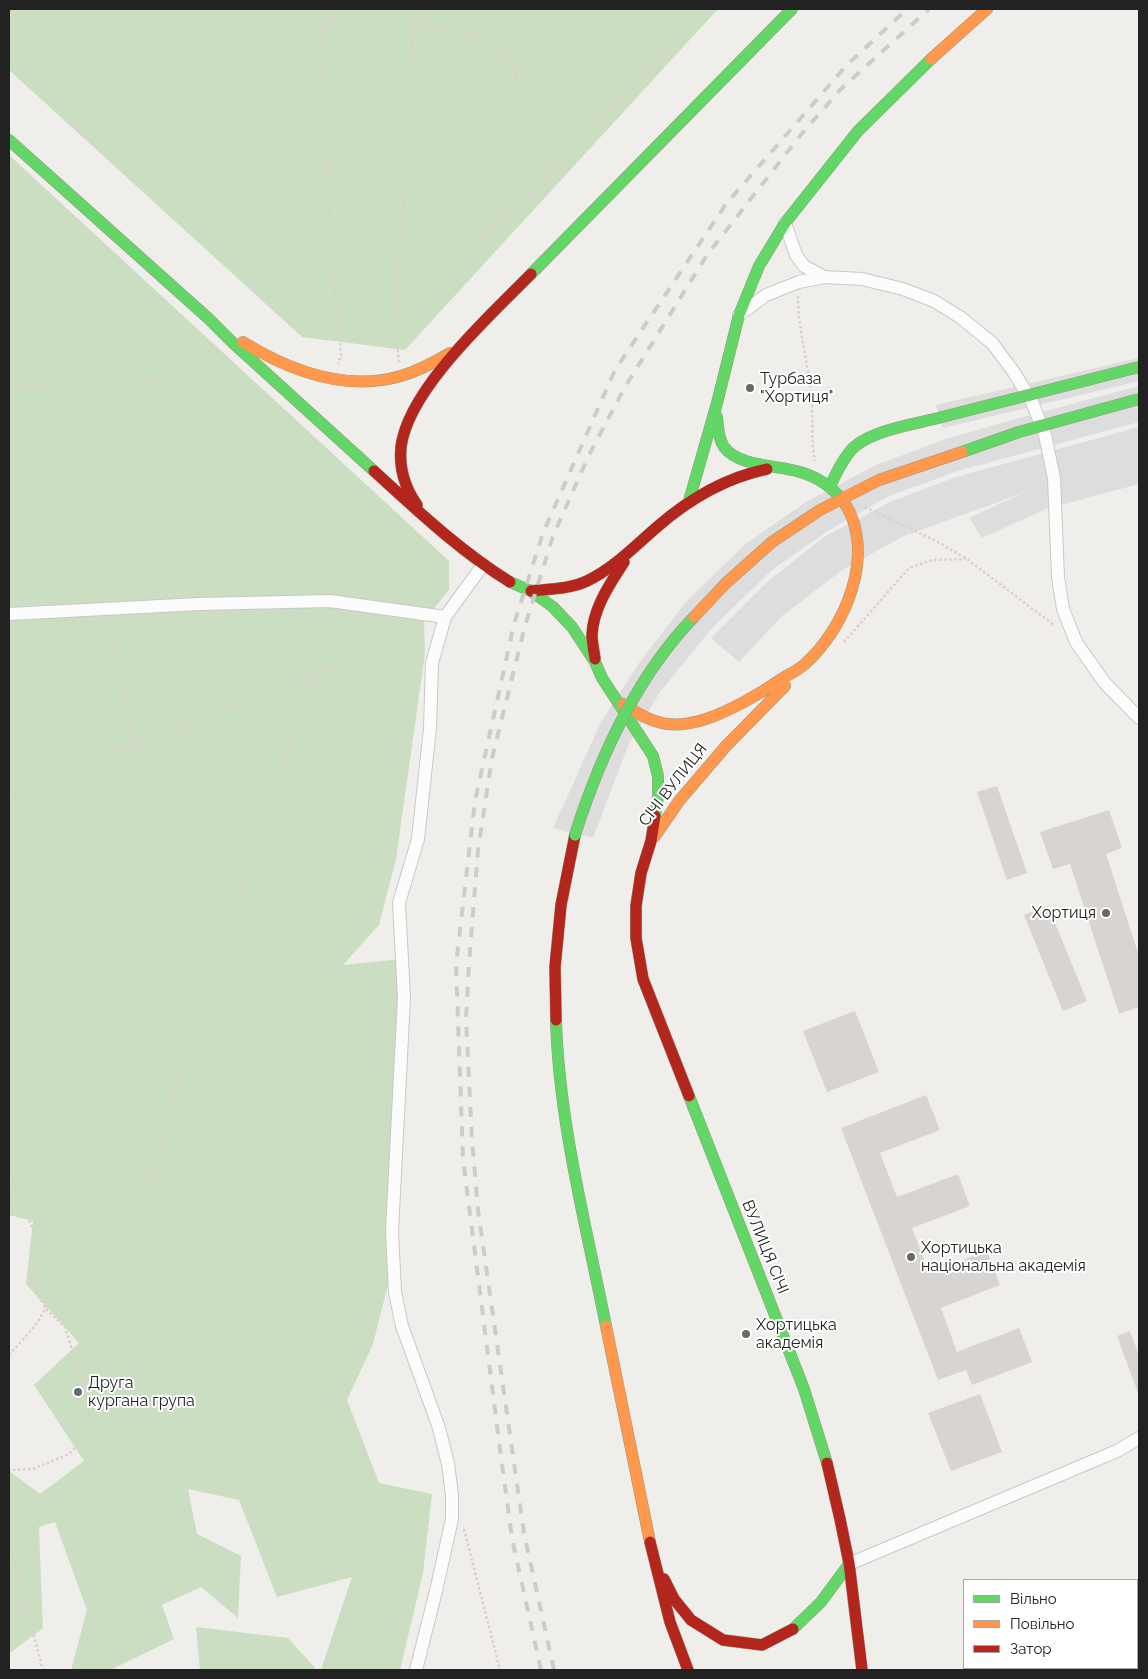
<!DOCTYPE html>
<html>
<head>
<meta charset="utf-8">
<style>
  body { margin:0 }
  #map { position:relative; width:1148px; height:1679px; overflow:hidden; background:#f0eeeb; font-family:Raleway,sans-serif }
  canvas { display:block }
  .frame { position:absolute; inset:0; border:10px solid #222; pointer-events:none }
  .legend { position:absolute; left:963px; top:1579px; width:175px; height:90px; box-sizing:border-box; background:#fff; border:1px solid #a7a7a7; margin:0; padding:6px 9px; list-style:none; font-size:15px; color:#222 }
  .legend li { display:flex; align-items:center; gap:10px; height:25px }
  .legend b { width:25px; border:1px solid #a7a7a7 }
</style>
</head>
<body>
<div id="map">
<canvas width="1148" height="1679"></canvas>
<div class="frame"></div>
<ul class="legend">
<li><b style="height:6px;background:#63d668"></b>Вільно</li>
<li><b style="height:6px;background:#ff974d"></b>Повільно</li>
<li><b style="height:6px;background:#b3261e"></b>Затор</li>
</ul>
</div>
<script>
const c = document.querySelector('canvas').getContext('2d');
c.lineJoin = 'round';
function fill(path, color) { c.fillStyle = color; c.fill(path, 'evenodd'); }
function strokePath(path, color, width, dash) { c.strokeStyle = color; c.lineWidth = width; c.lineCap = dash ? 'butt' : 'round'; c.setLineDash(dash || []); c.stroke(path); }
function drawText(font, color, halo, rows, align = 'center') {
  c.font = font + ' Raleway,sans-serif'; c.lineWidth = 4; c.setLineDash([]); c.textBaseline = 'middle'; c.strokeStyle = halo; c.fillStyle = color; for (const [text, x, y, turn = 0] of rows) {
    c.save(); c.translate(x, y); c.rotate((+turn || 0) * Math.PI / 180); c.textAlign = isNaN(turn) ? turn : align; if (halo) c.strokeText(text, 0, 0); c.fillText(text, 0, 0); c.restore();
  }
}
const forest = new Path2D(`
  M 9,9 L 718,9 L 405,350 L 302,337 L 9,70 Z
  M 9,155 L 449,561 L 449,590 L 424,621 L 425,653 L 396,859 L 379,925 L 343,965 L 402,959 L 394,1261 L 373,1344 L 347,1400 L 379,1483 L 432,1494 L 423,1573 L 400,1670 L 321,1670 L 352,1577 L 277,1597 L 239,1500 L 188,1489 L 197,1534 L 241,1556 L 238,1618 L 201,1587 L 162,1605 L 174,1639 L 110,1670 L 71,1670 L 87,1610 L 55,1522 L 39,1527 L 43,1628 L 9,1654 L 9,1471 L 40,1494 L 84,1461 L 34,1385 L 79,1343 L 26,1284 L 33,1221 L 9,1215 Z
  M 196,1627 L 288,1638 L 317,1670 L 200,1670 Z`);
const pier = new Path2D(`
  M 1139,358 L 1139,381 L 943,428 L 936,405 Z
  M 1139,386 L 1139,422 L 961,470 L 889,496 L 826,532 L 772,570 L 713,627 L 660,692 L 628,746 L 593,838 L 553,828 L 601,722 L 639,663 L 686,602 L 744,545 L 806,502 L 876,465 L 949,438 L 1023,417 Z
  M 1139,427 L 1139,484 L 1046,509 L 982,538 L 969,518 L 1025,492 L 902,537 L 841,571 L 782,616 L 739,662 L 711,638 L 766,583 L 824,537 L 890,502 L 956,477 Z`);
const building = new Path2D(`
  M 997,786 L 1027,873 L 1007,880 L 977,792 Z
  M 1109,810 L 1122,848 L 1106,854 L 1139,956 L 1139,1007 L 1119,1014 L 1070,864 L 1053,869 L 1040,832 Z
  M 1048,906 L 1087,1001 L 1063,1011 L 1024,915 Z
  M 855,1011 L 879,1072 L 827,1092 L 803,1031 Z
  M 926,1095 L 940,1130 L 880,1153 L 897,1197 L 958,1174 L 970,1206 L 912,1228 L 929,1273 L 987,1251 L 1000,1285 L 941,1308 L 957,1352 L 1019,1328 L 1032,1362 L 972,1385 L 966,1370 L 938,1380 L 841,1128 Z
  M 1130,1331 L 1139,1356 L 1139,1393 L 1138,1393 L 1117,1336 Z
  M 980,1394 L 1002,1452 L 951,1471 L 928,1413 Z`);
const path = new Path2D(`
  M 318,9 L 325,87 L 330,239 L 341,355 L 338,364
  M 414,9 L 414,14 L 419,22 L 427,27 L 476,36 L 502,50 L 515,66 L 517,107 L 522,126 L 534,158 L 552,172 L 560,170 L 568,162 L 593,125 L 658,59 L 692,9
  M 321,36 C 327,25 331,13 344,9
  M 798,296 C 798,328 807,359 811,392 C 814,415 810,438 815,461
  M 395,316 L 552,172
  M 399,362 L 394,317 L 403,208 L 414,16
  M 9,384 L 129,390 L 198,361 L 218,350
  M 865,507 L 936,541 L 967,559 L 1055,626
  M 109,622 L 134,744
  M 844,642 L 909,568 L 932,560 L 966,559
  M 9,796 L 134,744 L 334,667
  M 9,1169 L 37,1240 L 31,1283 L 46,1309 L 65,1327 L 90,1409 L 85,1437 L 69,1454 L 33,1469 L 9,1470
  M 9,1355 L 35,1326 L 51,1300 L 115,1230 L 156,1162 L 167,1131 L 185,1036 L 198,990 L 241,891 L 251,854 L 270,816 L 288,746 L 312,689 L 335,666 L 422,628
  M 464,1529 L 500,1670
  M 9,1543 L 43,1670
  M 9,1594 L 26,1606`);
const street = new Path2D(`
  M 785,223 L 796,255 L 804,266 L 824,277
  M 739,315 L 766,295 L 799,282 L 824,277 L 862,279 L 903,289 L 934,301 L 960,317 L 992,343 L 1013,371 L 1032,402 L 1045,435 L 1054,478 L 1058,577 L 1063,609 L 1076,642 L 1104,682 L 1139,718
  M 9,614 L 199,604 L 330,601 L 445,617
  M 849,1564 L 1117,1451 L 1139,1438
  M 416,1670 L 436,1591 L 452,1519 L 452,1495 L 448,1464 L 439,1428 L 402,1326 L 395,1292 L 392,1231 L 404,998 L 399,903 L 418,839 L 430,728 L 432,663 L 445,617 L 483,565`);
const fast = new Path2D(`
  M 9,140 L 209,319 L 233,343 L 374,471
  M 531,274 L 792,9
  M 717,417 C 718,427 718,438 724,447 C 739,467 778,465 800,472 C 818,477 833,488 844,502
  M 830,487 C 836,473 843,458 854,447 C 875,429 916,424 942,417
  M 689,501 L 717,403 L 739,315 L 759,266 L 785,223 L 858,131 L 931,59
  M 510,582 L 531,591 L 553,607 L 572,627 L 595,662 L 602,678 L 653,756 L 658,776 L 658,797 L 655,816
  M 556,1020 C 559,1123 586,1225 606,1326
  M 689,1096 L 804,1389 L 827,1463
  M 793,1629 L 821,1602 L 849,1564`);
const slow = new Path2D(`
  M 931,59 L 987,9
  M 243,342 C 290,371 345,392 401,376 C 418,371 435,362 450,353
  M 623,704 C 637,713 651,722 668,724 C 694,727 721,714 744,702 C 757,695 770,687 783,678 C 790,674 798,670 805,664 C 846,627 877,553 844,502
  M 655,836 L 679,801 L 726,746 L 785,686
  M 606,1326 L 650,1542`);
const jam = new Path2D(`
  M 374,471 C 418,511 460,551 510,582
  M 417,505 C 405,488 399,468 401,447 C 408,389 491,315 531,274
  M 531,591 C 550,589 570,589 587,581 C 614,568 635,546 657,527 C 689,499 725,478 767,469
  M 595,659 C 594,651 592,643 592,635 C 593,608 610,584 624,562
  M 655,816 L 651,841 L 641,873 L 636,906 L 636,938 L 643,979 L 689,1096
  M 556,1020 L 555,967 L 561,905 L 575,835
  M 827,1463 L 840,1519 L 849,1563 L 862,1670
  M 650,1542 L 670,1622 L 688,1670
  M 664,1579 L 674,1599 L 691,1620 L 723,1640 L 762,1645 L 793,1629`);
const rail = new Path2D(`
  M 541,1670 L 512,1538 L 501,1457 L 463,1159 L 456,965 L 475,801 L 514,624 L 543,533 L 615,370 L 726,204 L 847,65 L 907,9
  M 554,1670 L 524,1533 L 478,1210 L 472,1140 L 466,1019 L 469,964 L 478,850 L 492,758 L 525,626 L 553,536 L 589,455 L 625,387 L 707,255 L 799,137 L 840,90 L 929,9`);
const fastBridge = new Path2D(`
  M 942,417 L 1139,367
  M 962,452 L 1019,432 L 1139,399
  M 575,835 C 600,756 636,677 694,617`);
const slowBridge = new Path2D(`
  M 694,617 L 725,584 L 772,542 L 820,510 L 879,480 L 962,452`);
const markers = [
  [750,388,5,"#6a6968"],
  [1106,913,5,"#6a6968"],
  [911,1257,5,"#6a6968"],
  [746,1334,5,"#6a6968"],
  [78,1392,5,"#6a6968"]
];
const poiNames = [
  ["Турбаза",760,379],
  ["\"Хортиця\"",760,397],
  ["Хортиця",1096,913,"right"],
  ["Хортицька",921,1248],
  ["національна академія",921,1266],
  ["Хортицька",756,1325],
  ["академія",756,1343],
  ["Друга",88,1383],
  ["кургана група",88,1401]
];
const streetNames = [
  ["СІЧІ ВУЛИЦЯ",673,785,-52],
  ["ВУЛИЦЯ СІЧІ",765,1247,68]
];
fill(forest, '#cbdec1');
fill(pier, '#dedddd');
fill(building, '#d7d4d2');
strokePath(street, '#c9c8c7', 14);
strokePath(fast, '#999a82', 12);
strokePath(slow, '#999a82', 12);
strokePath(jam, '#999a82', 12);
strokePath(path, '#dccecd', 2.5, [2.5, 2.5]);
strokePath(street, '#fdfcfc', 12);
strokePath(fast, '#63d668', 11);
strokePath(slow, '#ff974d', 11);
strokePath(jam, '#b3261e', 11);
strokePath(rail, '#ccc', 4, [10, 10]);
strokePath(fastBridge, '#999a82', 12, []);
strokePath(slowBridge, '#999a82', 12, []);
strokePath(fastBridge, '#63d668', 11);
strokePath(slowBridge, '#ff974d', 11);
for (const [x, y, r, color] of markers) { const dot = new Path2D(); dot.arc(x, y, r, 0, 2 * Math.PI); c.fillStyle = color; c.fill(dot); strokePath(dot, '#fff', 2); }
drawText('16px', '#222', '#fff', poiNames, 'left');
drawText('16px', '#222', '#fff', streetNames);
</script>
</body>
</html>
